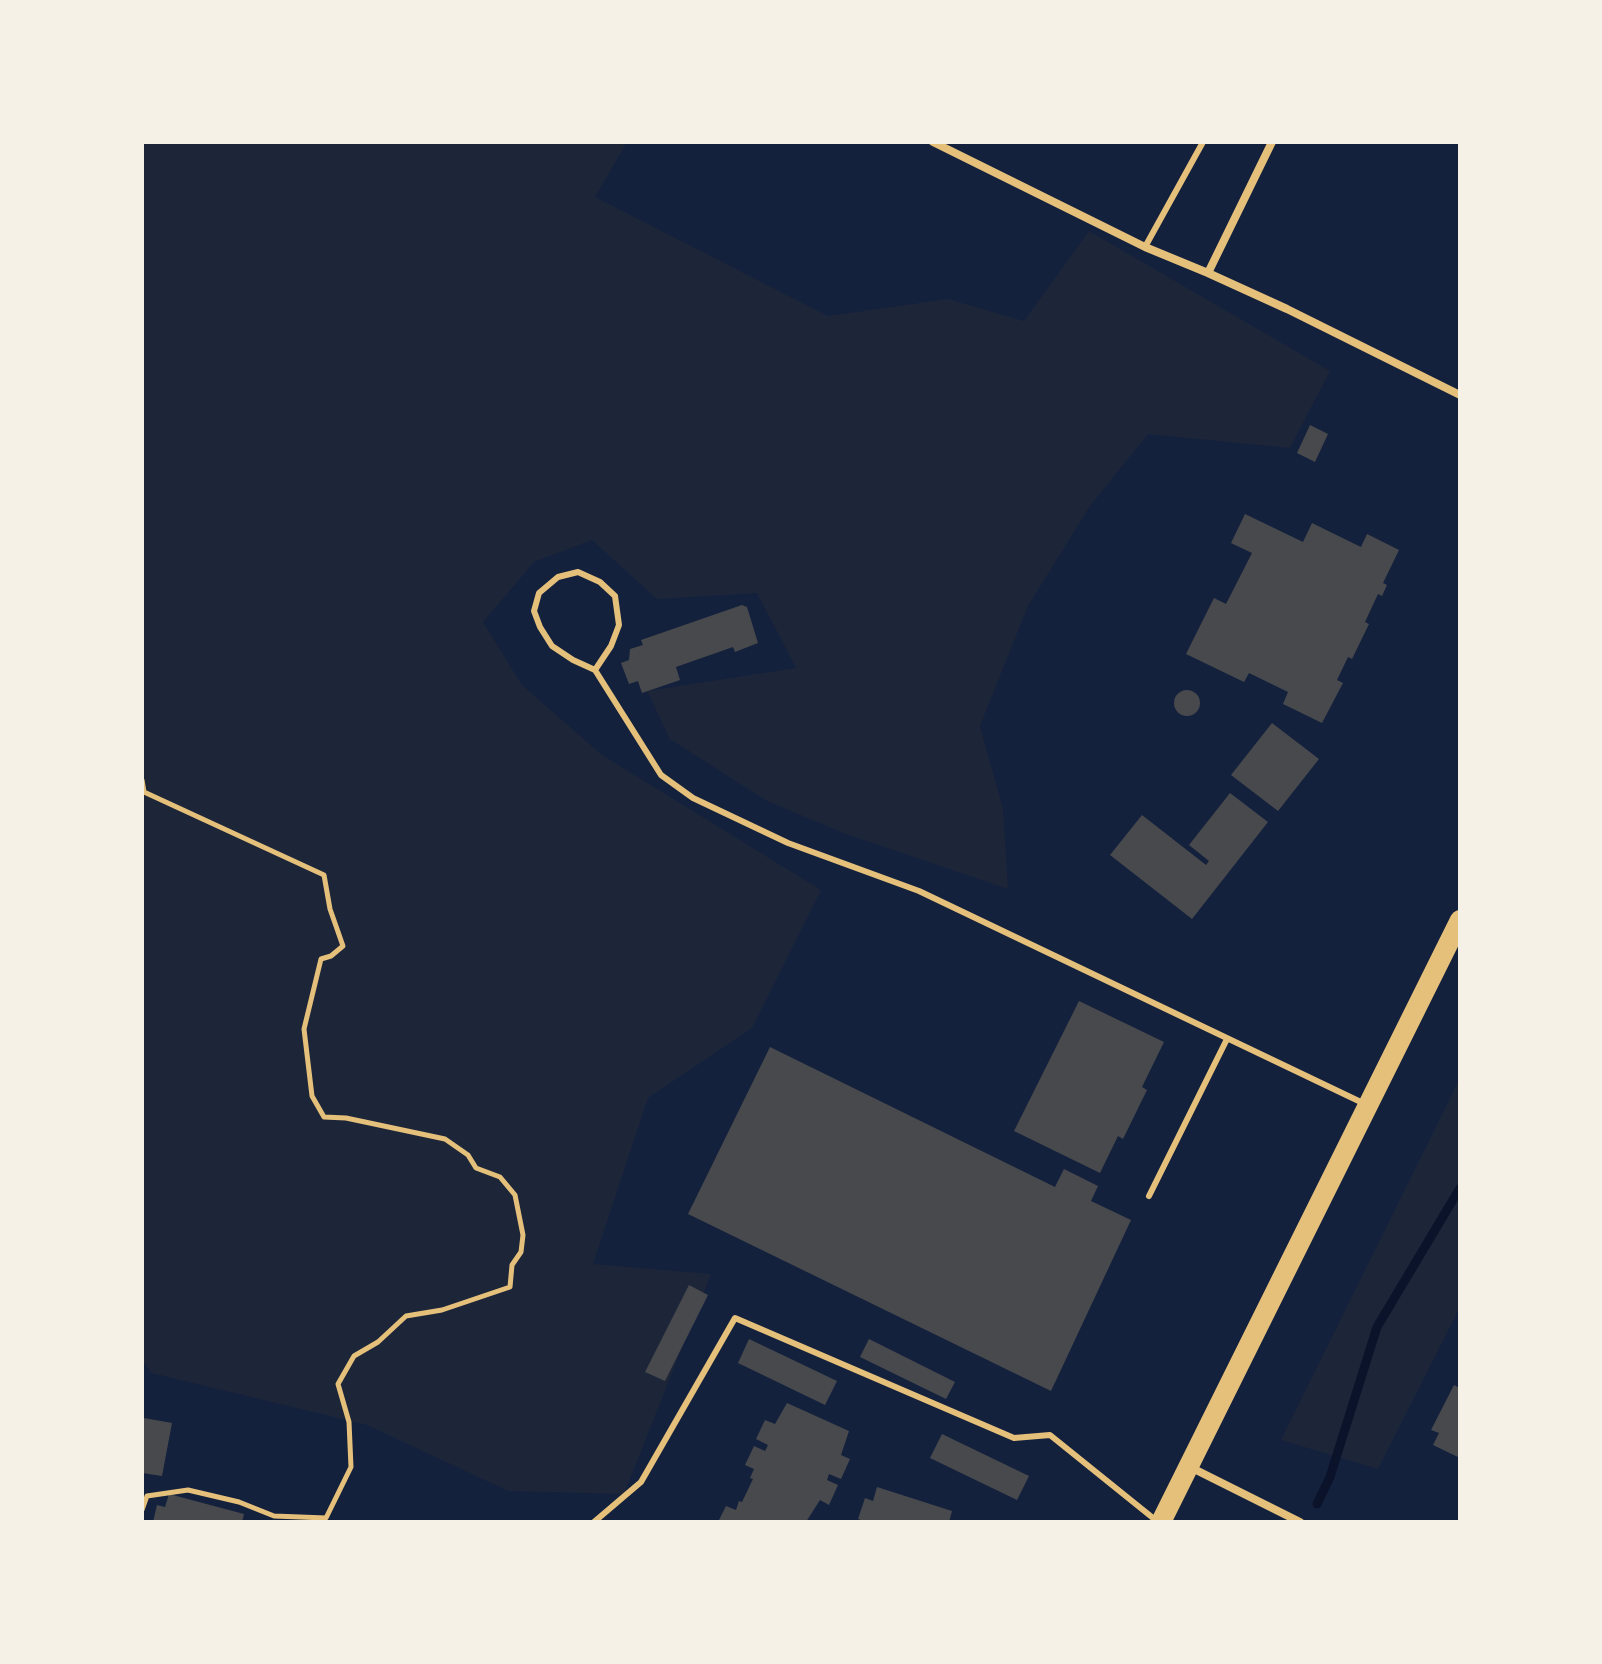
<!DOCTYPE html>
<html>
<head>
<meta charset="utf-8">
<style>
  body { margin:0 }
  #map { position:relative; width:1602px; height:1664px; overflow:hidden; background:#14213d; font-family:"Asap Condensed",sans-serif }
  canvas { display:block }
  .frame { position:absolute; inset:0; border:144px solid #f6f1e7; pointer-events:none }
</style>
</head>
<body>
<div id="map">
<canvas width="1602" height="1664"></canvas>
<div class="frame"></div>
</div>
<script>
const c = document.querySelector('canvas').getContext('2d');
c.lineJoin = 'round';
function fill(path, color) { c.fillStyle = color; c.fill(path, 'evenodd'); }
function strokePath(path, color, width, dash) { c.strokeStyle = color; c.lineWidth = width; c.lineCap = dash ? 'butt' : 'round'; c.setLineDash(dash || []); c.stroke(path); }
const green = new Path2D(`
  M 142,142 L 627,142 L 595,197 L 828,316 L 948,299 L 1024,321 L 1089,231 L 1330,371 L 1290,448 L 1148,434 L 1090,506 L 1028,606 L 980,726 L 1003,809 L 1008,889 L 846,834 L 767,801 L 670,739 L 647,691 L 796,668 L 757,593 L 657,599 L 592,540 L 534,562 L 483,622 L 522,685 L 602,755 L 821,890 L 752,1028 L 648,1098 L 593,1264 L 711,1274 L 624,1494 L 508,1491 L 367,1425 L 152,1373 L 142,1361 Z
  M 1460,1078 L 1460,1307 L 1378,1469 L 1281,1440 Z`);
const stream = new Path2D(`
  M 1317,1504 L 1330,1477 L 1377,1327 L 1460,1188`);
const building = new Path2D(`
  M 1310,425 L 1328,434 L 1315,462 L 1297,453 Z
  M 1245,514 L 1303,542 L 1312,523 L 1361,547 L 1367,534 L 1399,550 L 1383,583 L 1387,585 L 1382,596 L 1378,594 L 1365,622 L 1369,624 L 1352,659 L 1348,657 L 1337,680 L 1343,683 L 1322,723 L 1283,704 L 1288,692 L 1249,673 L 1244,682 L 1186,654 L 1214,598 L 1226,604 L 1252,553 L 1231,543 Z
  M 742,605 L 747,607 L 758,643 L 735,652 L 733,647 L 676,667 L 680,680 L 642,693 L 638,681 L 629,684 L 621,663 L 629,660 L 630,649 L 643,645 L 641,640 Z
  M1174 703a13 13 0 1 1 26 0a13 13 0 1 1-26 0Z
  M 1272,723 L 1319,759 L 1278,811 L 1231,775 Z
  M 1230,793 L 1268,822 L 1192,919 L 1110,855 L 1142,815 L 1206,865 L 1209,861 L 1189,845 Z
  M 1079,1001 L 1164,1042 L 1142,1087 L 1147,1090 L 1123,1139 L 1118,1136 L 1100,1173 L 1014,1131 Z
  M 770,1047 L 1055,1187 L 1064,1169 L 1098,1186 L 1091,1201 L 1131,1220 L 1051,1391 L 688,1214 Z
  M 689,1285 L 708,1295 L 665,1381 L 645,1372 Z
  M 749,1339 L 837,1381 L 825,1405 L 738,1363 Z
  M 869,1339 L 955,1382 L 946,1399 L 860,1357 Z
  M 1454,1385 L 1460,1388 L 1460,1458 L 1433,1445 L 1439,1433 L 1431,1430 Z
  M 787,1403 L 849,1431 L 841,1455 L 850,1459 L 841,1479 L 829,1474 L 827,1480 L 838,1485 L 829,1505 L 820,1500 L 806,1522 L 718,1522 L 726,1506 L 736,1510 L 739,1501 L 742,1502 L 753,1479 L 750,1478 L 754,1469 L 745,1465 L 754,1446 L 765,1451 L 768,1445 L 756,1439 L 765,1420 L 775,1424 Z
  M 144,1418 L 172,1423 L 162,1476 L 142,1473 Z
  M 942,1434 L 1029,1476 L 1017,1500 L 930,1458 Z
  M 877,1487 L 952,1511 L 949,1522 L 867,1522 L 858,1519 L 865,1498 L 873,1501 Z
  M 169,1494 L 244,1514 L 242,1522 L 153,1522 L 157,1505 L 165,1507 Z`);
const path = new Path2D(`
  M 142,780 L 144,792 L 324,875 L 330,909 L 343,946 L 331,956 L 321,959 L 304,1029 L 312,1096 L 324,1117 L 346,1118 L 445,1139 L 468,1155 L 476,1168 L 500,1177 L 515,1195 L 523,1235 L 521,1252 L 512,1265 L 510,1287 L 442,1310 L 406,1316 L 378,1342 L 354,1356 L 338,1384 L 349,1422 L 351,1467 L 326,1518 L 274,1516 L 239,1502 L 188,1490 L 147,1496 L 142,1510`);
const service = new Path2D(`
  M 1145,247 L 1203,142
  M 595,670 L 611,646 L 619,625 L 615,596 L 600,582 L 578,572 L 558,577 L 539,593 L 534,611 L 540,627 L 552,646 L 573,660 L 595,670 L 661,775 L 693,798 L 788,843 L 919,891 L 1365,1104
  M 1149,1196 L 1227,1039
  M 594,1522 L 641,1482 L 735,1318 L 1014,1438 L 1050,1435 L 1158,1522`);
const minor = new Path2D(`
  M 933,142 L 1145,247 L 1208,273 L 1287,309 L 1460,395
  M 1208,273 L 1272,142
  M 1190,1467 L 1300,1522`);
const primary = new Path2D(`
  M 1161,1522 L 1460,920`);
fill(green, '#1d2539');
strokePath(stream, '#0b132b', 9);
fill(building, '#48494c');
strokePath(path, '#e5c07b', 5);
strokePath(service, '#e5c07b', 6);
strokePath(minor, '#e5c07b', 8);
strokePath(primary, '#e5c07b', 20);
</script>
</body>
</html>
